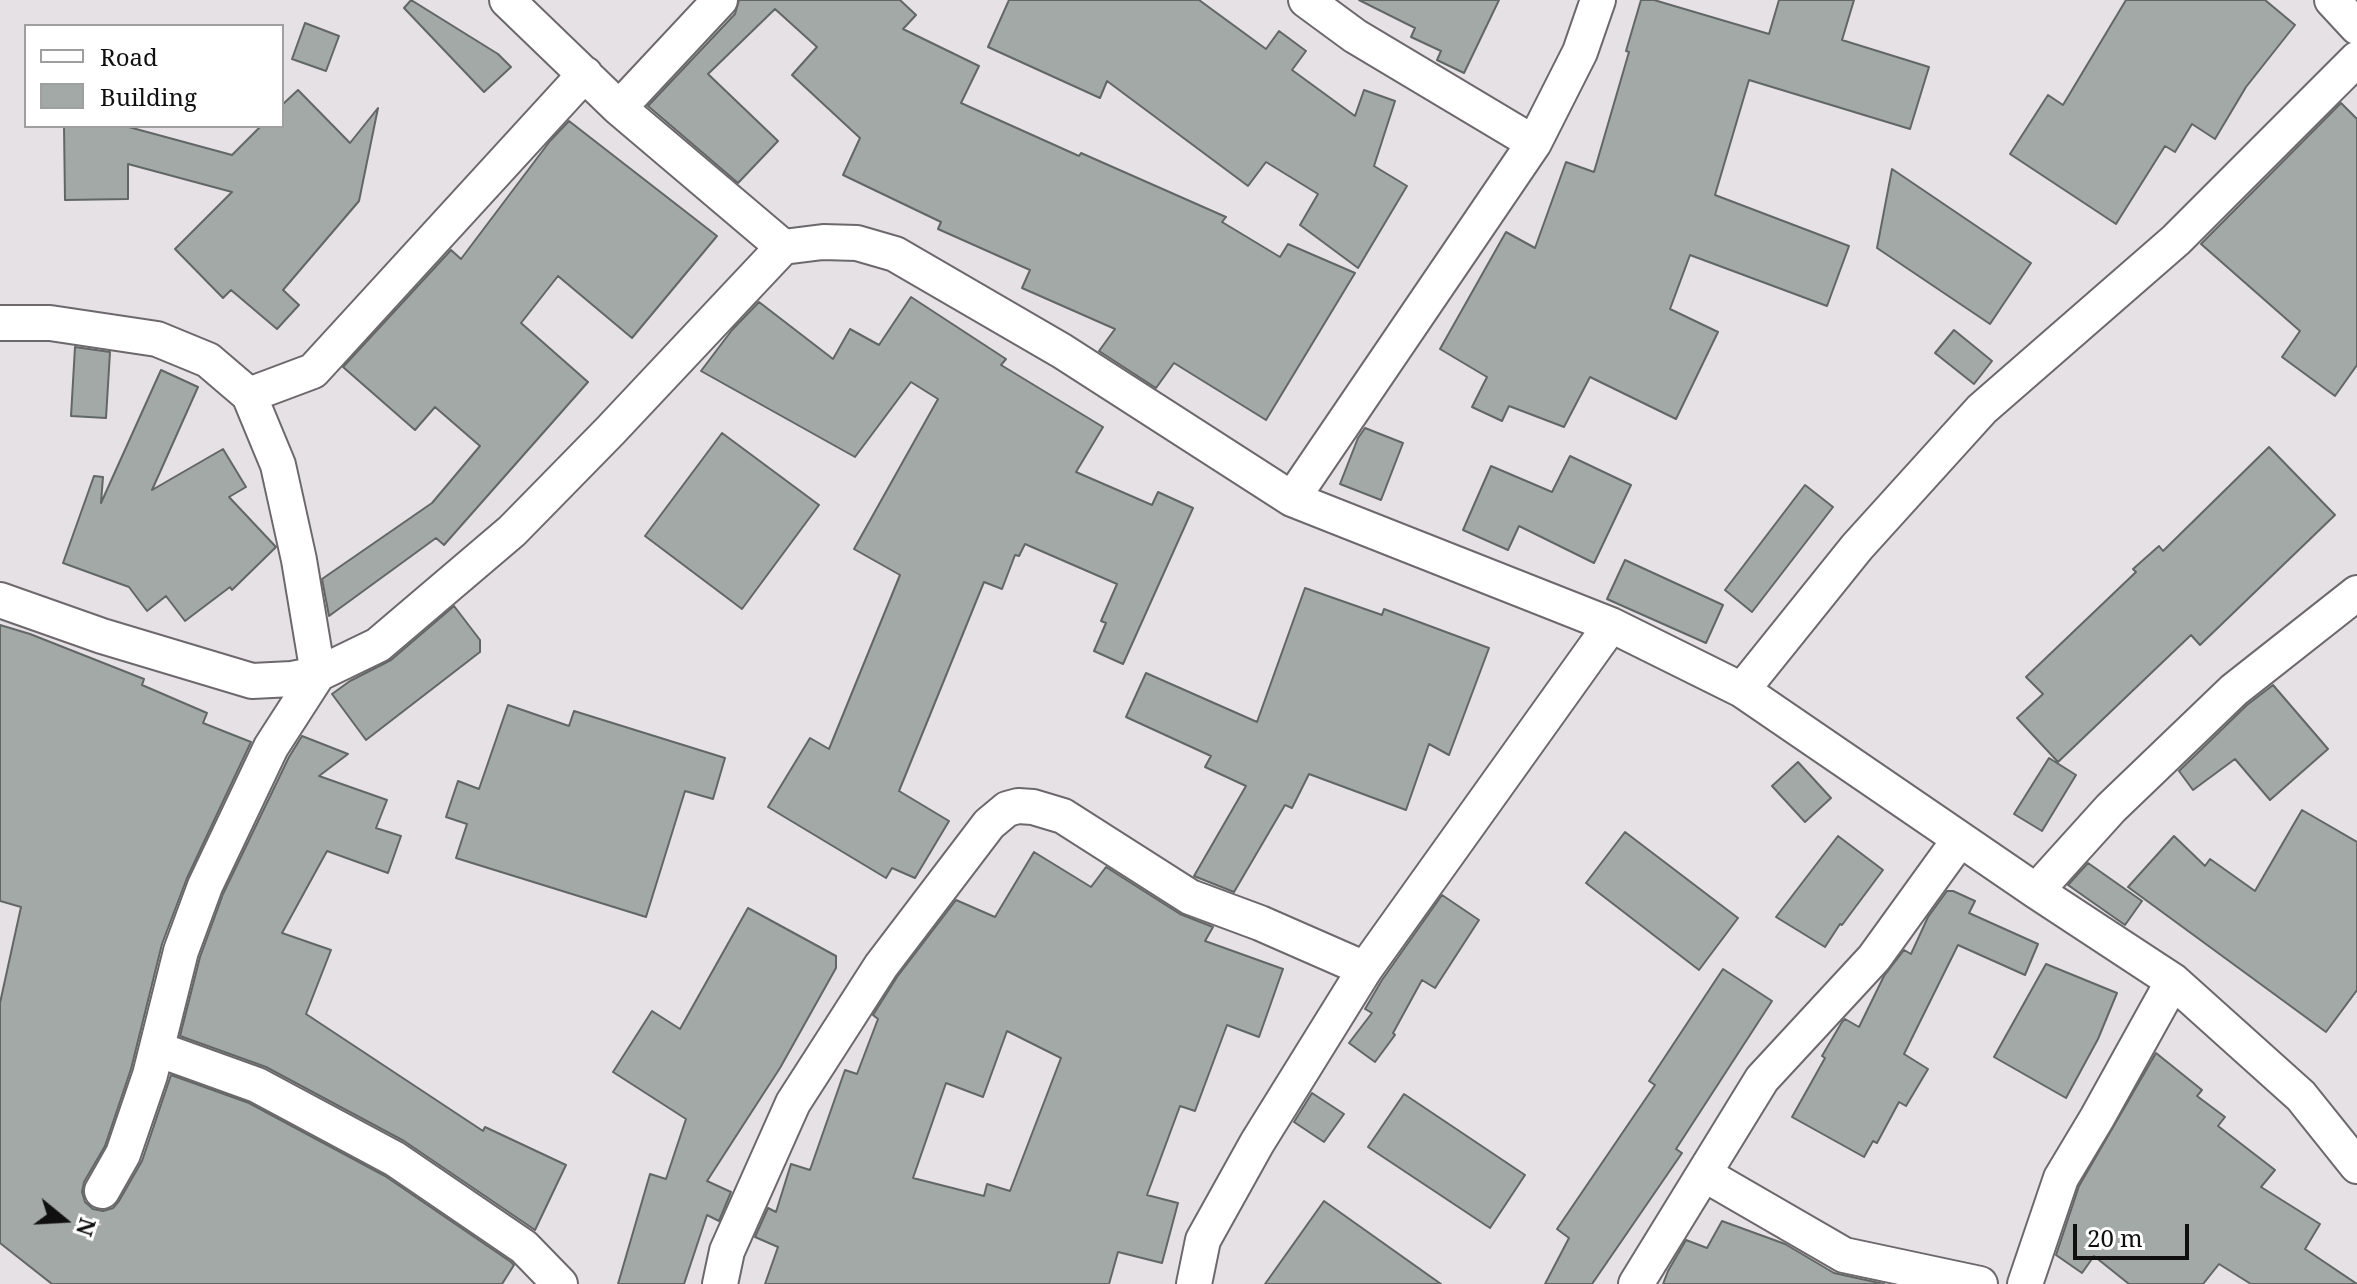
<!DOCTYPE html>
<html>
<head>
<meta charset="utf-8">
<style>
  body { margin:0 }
  #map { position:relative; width:2357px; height:1284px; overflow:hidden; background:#e5e1e5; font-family:"Noto Serif",serif }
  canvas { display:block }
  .legend { position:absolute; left:24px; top:24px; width:260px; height:104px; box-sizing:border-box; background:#fff; border:2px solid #a09fa0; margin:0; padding:10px 14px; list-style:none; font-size:24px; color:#111011 }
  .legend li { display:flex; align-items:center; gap:16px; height:40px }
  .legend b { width:40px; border:2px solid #a09fa0 }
  .north { position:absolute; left:24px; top:1180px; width:80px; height:80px; -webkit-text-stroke:6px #fff; paint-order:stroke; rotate:108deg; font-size:22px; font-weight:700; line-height:32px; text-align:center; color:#111011 }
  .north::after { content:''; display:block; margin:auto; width:28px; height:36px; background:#111011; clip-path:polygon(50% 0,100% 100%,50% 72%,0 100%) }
  .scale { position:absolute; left:2073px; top:1224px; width:116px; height:36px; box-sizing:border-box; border:4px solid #111011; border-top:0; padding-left:10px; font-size:24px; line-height:28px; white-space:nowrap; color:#111011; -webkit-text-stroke:6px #fff; paint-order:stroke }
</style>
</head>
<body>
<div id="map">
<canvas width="2357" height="1284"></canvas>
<ul class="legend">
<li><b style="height:10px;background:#fff"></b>Road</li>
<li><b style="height:22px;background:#a3a9a7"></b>Building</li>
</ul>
<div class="north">N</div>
<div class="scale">20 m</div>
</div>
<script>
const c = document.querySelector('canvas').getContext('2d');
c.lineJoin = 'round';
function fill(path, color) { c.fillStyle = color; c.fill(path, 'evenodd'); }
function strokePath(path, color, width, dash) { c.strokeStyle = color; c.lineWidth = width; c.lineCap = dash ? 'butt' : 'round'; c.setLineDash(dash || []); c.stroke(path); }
const building = new Path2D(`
  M 411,0 L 498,54 L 511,67 L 484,92 L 404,8 Z
  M 739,0 L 900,0 L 916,15 L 903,29 L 979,66 L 961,103 L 1079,156 L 1081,153 L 1226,217 L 1222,222 L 1280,257 L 1288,244 L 1355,273 L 1266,420 L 1174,363 L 1156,388 L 1099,351 L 1115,329 L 1022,288 L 1030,270 L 938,229 L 941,222 L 843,175 L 860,138 L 792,75 L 817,47 L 775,9 L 708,74 L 778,141 L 738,183 L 648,106 L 735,14 Z
  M 1009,0 L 1199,0 L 1266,49 L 1279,31 L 1306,51 L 1292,70 L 1355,116 L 1364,90 L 1395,101 L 1374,166 L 1407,186 L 1358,268 L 1300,225 L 1318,194 L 1266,162 L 1248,186 L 1107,81 L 1100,98 L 988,47 Z
  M 1359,0 L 1499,0 L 1464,73 L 1437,60 L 1441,51 L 1411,37 L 1415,28 Z
  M 1641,0 L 1654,0 L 1769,34 L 1779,0 L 1854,0 L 1842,40 L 1929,67 L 1910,129 L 1749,80 L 1715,195 L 1849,246 L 1827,306 L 1690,255 L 1670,309 L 1718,332 L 1676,419 L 1590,377 L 1564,427 L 1509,406 L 1502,421 L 1472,407 L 1487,377 L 1440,349 L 1506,232 L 1535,248 L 1566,162 L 1594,172 L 1629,52 L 1626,51 Z
  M 2126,0 L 2265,0 L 2295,25 L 2246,87 L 2215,139 L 2192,124 L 2175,152 L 2165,146 L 2116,224 L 2010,154 L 2048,95 L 2063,105 Z
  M 305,23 L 339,36 L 326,71 L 292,59 Z
  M 298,90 L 350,143 L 378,108 L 359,201 L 283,290 L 299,305 L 277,329 L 231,290 L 223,298 L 175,249 L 232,192 L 128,164 L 128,199 L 65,200 L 64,126 L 125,126 L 232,155 L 261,126 L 282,126 L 282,105 Z
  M 2341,103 L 2357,119 L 2357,365 L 2335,396 L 2282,357 L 2300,331 L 2201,244 Z
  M 569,121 L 717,236 L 632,338 L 558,276 L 521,323 L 588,382 L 444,545 L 436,538 L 329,616 L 322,579 L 432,503 L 480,446 L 435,407 L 415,430 L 343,367 L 451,250 L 461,259 L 550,141 Z
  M 1892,169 L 2031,263 L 1990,324 L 1877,248 Z
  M 911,297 L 1006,359 L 1001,365 L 1103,427 L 1076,472 L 1152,505 L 1158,492 L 1193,508 L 1123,664 L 1094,651 L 1106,623 L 1101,621 L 1117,584 L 1025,544 L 1019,556 L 1015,555 L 1002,589 L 984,582 L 899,791 L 949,821 L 915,878 L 892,868 L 886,878 L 768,807 L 810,738 L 829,749 L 900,575 L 854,549 L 938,399 L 911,382 L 855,457 L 701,371 L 732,330 L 759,302 L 833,359 L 850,329 L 879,345 Z
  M 1954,330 L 1992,361 L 1974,384 L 1935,353 Z
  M 75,347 L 110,352 L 106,418 L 71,416 Z
  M 161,370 L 198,387 L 152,490 L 223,449 L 246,487 L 229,497 L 276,547 L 232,590 L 230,587 L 185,621 L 166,596 L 147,611 L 129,587 L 63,563 L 94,476 L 103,477 L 101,503 Z
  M 1365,428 L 1403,443 L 1381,500 L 1340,484 L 1358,438 Z
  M 722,433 L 819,505 L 742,609 L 645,536 Z
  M 2269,447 L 2335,515 L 2200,645 L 2191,635 L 2058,762 L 2017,718 L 2043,694 L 2026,677 L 2136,572 L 2133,569 L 2159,546 L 2163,551 Z
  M 1570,456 L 1631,485 L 1594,563 L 1519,526 L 1508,550 L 1463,530 L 1491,466 L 1552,492 Z
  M 1805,485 L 1833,507 L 1752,612 L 1725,590 Z
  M 1625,560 L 1723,605 L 1706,643 L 1607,599 Z
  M 1305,588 L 1382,615 L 1384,609 L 1489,648 L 1449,755 L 1429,744 L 1406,810 L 1309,774 L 1292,808 L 1285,805 L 1234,892 L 1194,876 L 1246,786 L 1205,767 L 1211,756 L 1126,717 L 1146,673 L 1257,722 Z
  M 454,606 L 480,640 L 480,652 L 366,740 L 332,694 L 350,681 L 391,660 Z
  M 0,625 L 30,634 L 144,679 L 142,685 L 207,713 L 203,723 L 251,742 L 187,878 L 162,944 L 131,1069 L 105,1146 L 84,1182 L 82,1192 L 85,1202 L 93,1209 L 103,1211 L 113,1208 L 119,1201 L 142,1161 L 171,1075 L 249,1103 L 385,1176 L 511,1262 L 514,1265 L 502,1284 L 52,1284 L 0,1243 L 0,1003 L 21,907 L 0,901 Z
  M 2273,685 L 2328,749 L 2270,800 L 2235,759 L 2193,790 L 2179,771 L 2247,705 Z
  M 508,705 L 569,726 L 574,711 L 725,758 L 713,799 L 685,791 L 646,917 L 456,858 L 467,824 L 446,817 L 458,781 L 479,789 Z
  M 302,736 L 348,754 L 319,776 L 387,800 L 376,828 L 401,836 L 388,873 L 327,851 L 282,933 L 331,950 L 306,1014 L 483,1131 L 485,1127 L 566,1165 L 535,1230 L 404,1141 L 266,1067 L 180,1036 L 200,957 L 223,894 L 289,757 Z
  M 2049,758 L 2076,775 L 2042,831 L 2014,814 Z
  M 1798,762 L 1831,798 L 1805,822 L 1772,786 Z
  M 2302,810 L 2357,842 L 2357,990 L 2326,1032 L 2128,887 L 2174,836 L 2205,866 L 2210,859 L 2255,891 Z
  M 1625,832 L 1738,918 L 1699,970 L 1586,883 Z
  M 1838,836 L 1883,870 L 1842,925 L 1840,924 L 1825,947 L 1776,917 Z
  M 1034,852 L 1091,887 L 1106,867 L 1180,914 L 1213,927 L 1205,941 L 1283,969 L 1259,1037 L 1227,1025 L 1195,1111 L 1180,1106 L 1147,1195 L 1178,1203 L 1162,1263 L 1118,1252 L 1109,1284 L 765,1284 L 778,1247 L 755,1237 L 768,1208 L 776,1212 L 791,1164 L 810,1170 L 845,1070 L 857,1074 L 878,1019 L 873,1015 L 897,977 L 956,900 L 995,917 ZM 1007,1031 L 1061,1058 L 1010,1191 L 987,1184 L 984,1196 L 913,1178 L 946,1083 L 983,1097 Z
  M 2088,863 L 2142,901 L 2125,925 L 2068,885 Z
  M 1947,891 L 1953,891 L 1975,901 L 1969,913 L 2038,944 L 2025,975 L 1958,945 L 1904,1054 L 1928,1069 L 1906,1106 L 1899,1102 L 1877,1143 L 1873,1141 L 1864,1157 L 1792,1117 L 1825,1058 L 1822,1056 L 1842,1022 L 1845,1019 L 1859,1027 L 1884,976 L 1904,950 L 1911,954 L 1928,917 Z
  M 1442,895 L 1479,920 L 1435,988 L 1422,980 L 1393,1033 L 1395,1035 L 1375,1062 L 1349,1043 L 1372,1013 L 1365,1009 L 1382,980 Z
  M 748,908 L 836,956 L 836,968 L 780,1068 L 707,1181 L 731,1192 L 719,1221 L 707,1215 L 684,1284 L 618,1284 L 650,1174 L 666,1179 L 686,1119 L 613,1072 L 652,1011 L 680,1029 Z
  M 2046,964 L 2117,993 L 2098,1039 L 2066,1098 L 1994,1057 Z
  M 1723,969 L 1772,1001 L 1676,1149 L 1682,1153 L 1592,1284 L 1545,1284 L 1569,1238 L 1557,1229 L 1655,1085 L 1649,1081 Z
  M 2156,1053 L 2202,1090 L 2197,1096 L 2225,1117 L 2218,1126 L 2275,1170 L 2261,1187 L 2320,1224 L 2305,1249 L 2357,1284 L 2251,1284 L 2219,1264 L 2203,1284 L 2129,1284 L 2094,1256 L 2082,1273 L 2056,1255 L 2079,1186 Z
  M 1312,1093 L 1344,1114 L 1324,1142 L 1294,1122 Z
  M 1404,1094 L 1525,1175 L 1490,1228 L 1368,1147 Z
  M 1324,1201 L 1441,1284 L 1265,1284 Z
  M 1722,1221 L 1785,1244 L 1834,1273 L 1884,1284 L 1663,1284 L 1668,1271 L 1686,1240 L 1707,1248 Z`);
const street = new Path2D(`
  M 507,0 L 619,108 L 783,247 L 823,242 L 857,243 L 895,254 L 1062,351 L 1292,499 L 1611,625 L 1742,690 L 2036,891 L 2173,981 L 2301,1096 L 2357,1166
  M 1306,0 L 1355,36 L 1534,143
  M 2332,0 L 2357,27
  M 619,108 L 720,0
  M 0,323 L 50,323 L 157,339 L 208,360 L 249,395 L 278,465 L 299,560 L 318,674 L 271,747 L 205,886 L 181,951 L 150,1075 L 123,1154 L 102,1191
  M 249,395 L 313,371 L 585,74
  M 1292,499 L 1534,143 L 1580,52 L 1598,0
  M 0,600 L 102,636 L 252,681 L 292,679 L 318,674 L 378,645 L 512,531 L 610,431 L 783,247
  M 1742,690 L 1857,547 L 1982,409 L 2176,240 L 2357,59
  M 2036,891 L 2111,808 L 2234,690 L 2357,593
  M 157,1049 L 257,1085 L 395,1159 L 524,1247 L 560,1284
  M 1704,1174 L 1844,1255 L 1980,1284
  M 720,1284 L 727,1251 L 793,1103 L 881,966 L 989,824 L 1007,809 L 1018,806 L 1033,807 L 1063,816 L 1190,897 L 1260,923 L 1365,969
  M 1194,1284 L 1203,1240 L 1257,1143 L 1365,969 L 1611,625
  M 1636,1284 L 1762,1079 L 1874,958 L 1960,839
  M 2025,1284 L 2061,1178 L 2097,1118 L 2173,981`);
fill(building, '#a3a9a7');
strokePath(building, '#626766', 2);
strokePath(street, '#6c686c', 38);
strokePath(street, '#fff', 34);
</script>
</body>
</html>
